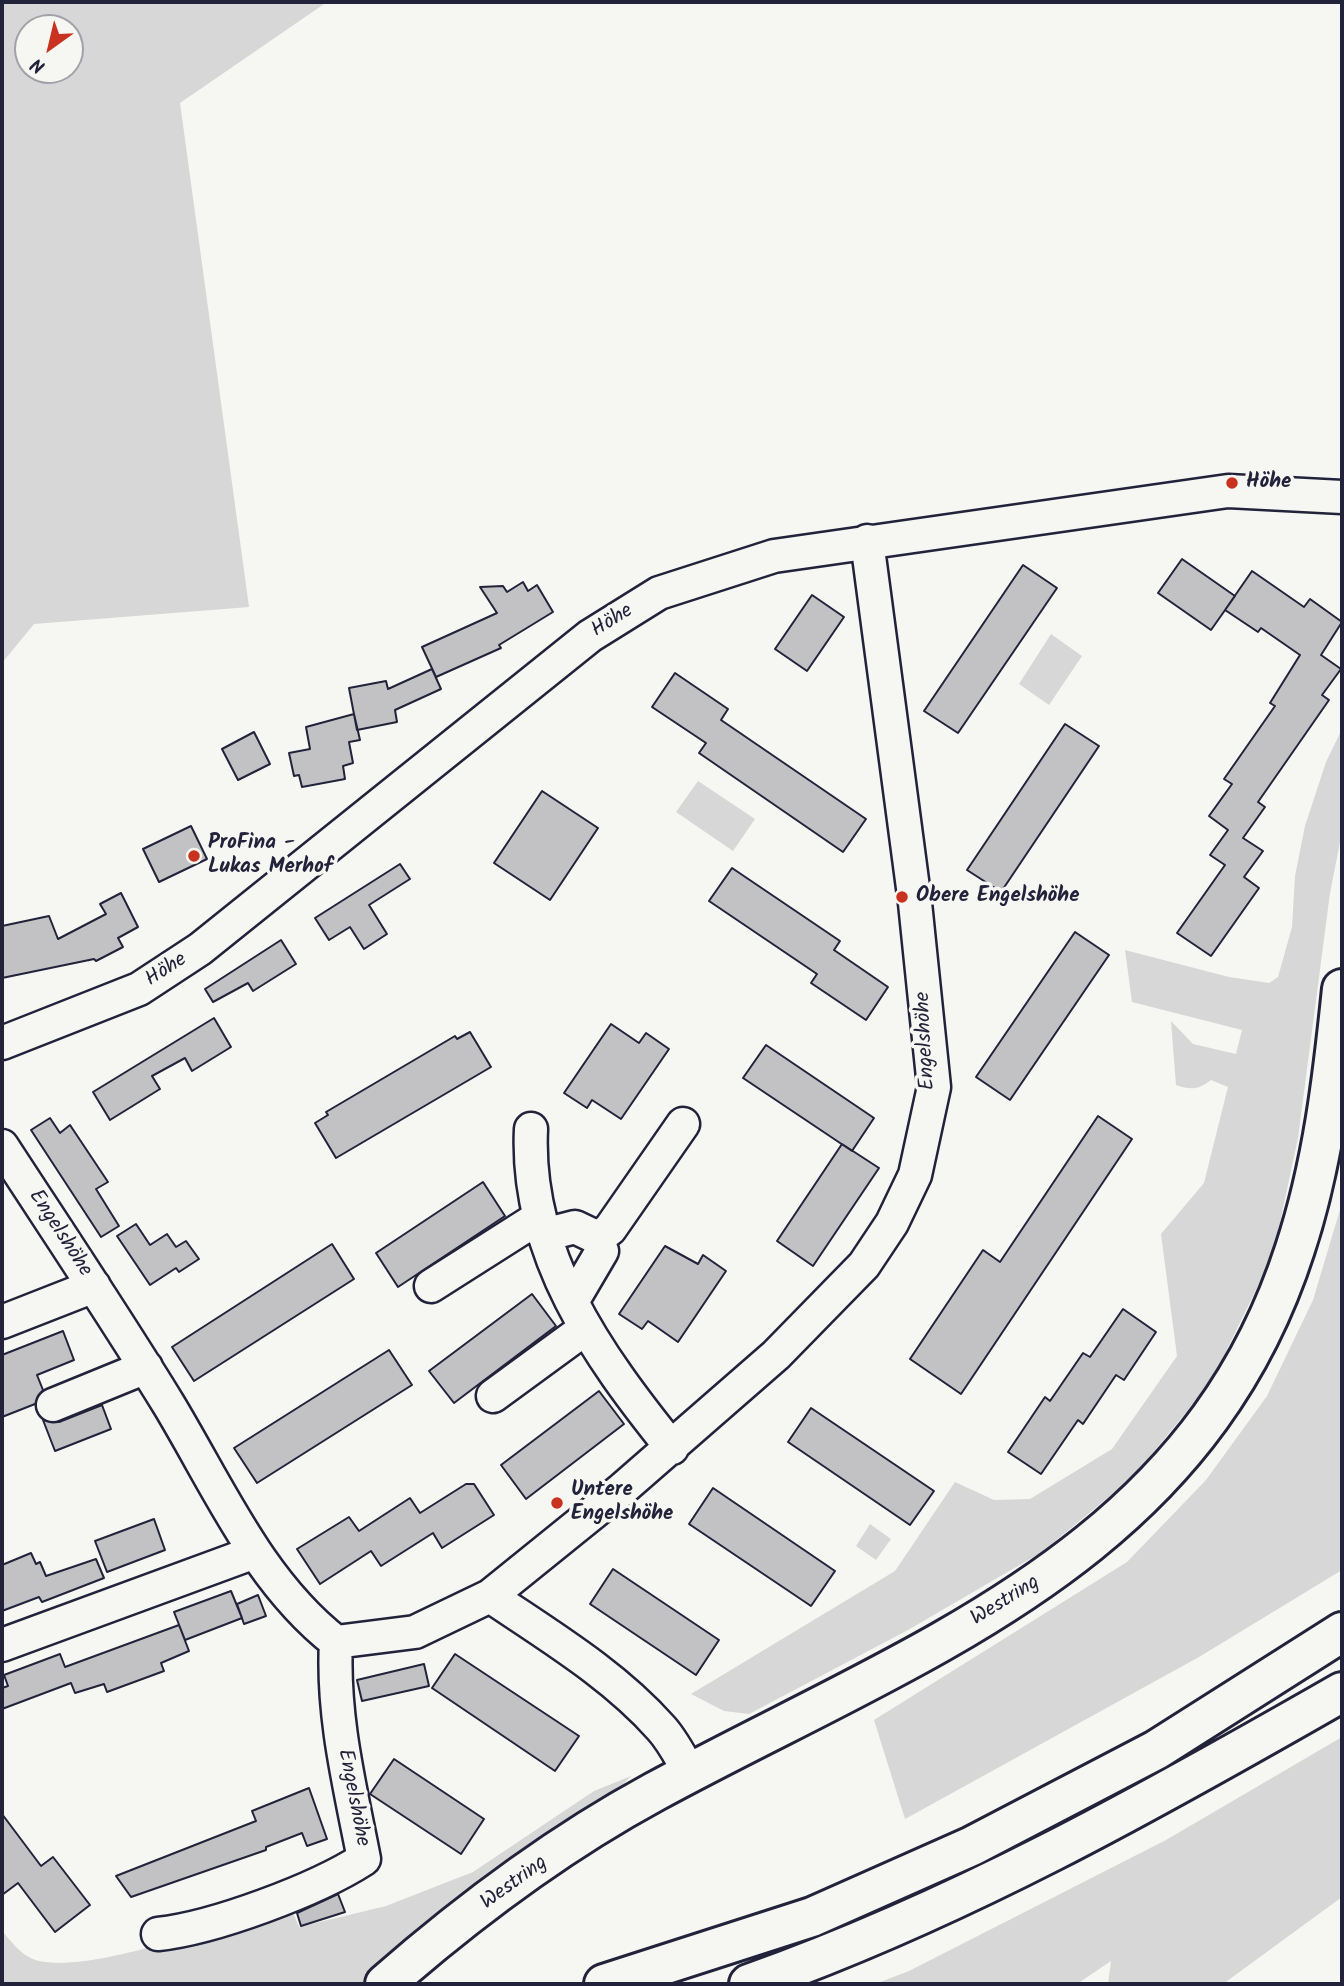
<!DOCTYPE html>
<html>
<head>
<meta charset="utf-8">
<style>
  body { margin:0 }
  #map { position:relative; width:1344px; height:1986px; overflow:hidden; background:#f6f6f2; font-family:Kalam,sans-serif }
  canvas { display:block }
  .frame { position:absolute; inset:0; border:4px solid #22223b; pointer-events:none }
  .north { position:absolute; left:14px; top:14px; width:70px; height:70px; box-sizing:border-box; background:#f6f6f2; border:2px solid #a1a1a9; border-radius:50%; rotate:214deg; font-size:19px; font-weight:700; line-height:28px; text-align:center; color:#22223b }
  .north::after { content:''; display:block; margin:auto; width:24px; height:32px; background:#c8321e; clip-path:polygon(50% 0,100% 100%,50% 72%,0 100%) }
</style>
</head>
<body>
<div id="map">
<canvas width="1344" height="1986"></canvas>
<div class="frame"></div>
<div class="north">N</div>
</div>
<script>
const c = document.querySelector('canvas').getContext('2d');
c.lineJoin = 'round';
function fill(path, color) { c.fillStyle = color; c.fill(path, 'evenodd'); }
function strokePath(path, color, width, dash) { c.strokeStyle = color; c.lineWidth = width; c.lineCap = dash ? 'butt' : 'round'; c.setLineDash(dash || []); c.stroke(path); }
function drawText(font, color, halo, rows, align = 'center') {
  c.font = font + ' Kalam,sans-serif'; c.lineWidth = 7; c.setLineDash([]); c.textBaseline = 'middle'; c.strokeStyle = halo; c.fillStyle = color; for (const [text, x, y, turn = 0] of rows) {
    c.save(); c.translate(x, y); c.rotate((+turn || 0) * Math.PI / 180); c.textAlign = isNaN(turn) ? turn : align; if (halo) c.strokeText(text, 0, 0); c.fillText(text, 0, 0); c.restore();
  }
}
const green = new Path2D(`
  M 2,2 L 327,2 L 180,103 L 249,607 L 34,624 L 2,663 ZM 70,28 L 70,70 L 28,70 L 28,28 Z
  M 1051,634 L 1082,656 L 1049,705 L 1019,684 Z
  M 1342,729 L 1342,832 L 1330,893 L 1298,1138 L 1273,1255 L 1211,1382 L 1133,1477 L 1042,1552 L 908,1630 L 749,1714 L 724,1711 L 691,1694 L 895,1571 L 955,1482 L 994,1500 L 1030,1499 L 1112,1449 L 1177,1356 L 1161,1234 L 1204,1183 L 1228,1087 L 1211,1080 C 1198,1090 1191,1090 1176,1085 L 1171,1021 L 1193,1044 L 1236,1054 L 1242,1030 L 1132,1002 L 1125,950 L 1229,977 L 1269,983 L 1278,977 L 1292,927 L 1295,876 L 1305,826 L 1326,762 Z
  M 698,781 L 755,819 L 733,851 L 676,812 Z
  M 1342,1203 L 1342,1570 L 1199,1657 L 905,1819 L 874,1720 L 1127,1562 L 1206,1480 L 1267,1396 L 1313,1300 Z
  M 870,1524 L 891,1539 L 876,1560 L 856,1546 Z
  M 1342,1737 L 1342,1897 L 1223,1984 L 1108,1984 L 1111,1961 L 1077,1984 L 875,1984 L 909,1971 L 1166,1840 Z
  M 631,1776 L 604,1804 L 361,1984 L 2,1984 L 2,1931 C 13,1943 22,1957 39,1961 C 96,1973 230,1922 289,1903 L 299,1927 L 386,1906 L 473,1872 L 594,1791 Z`);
const building = new Path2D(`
  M 1182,559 L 1235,596 L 1211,630 L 1158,593 Z
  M 1023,565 L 1057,588 L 958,733 L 924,711 Z
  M 1252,571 L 1304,607 L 1310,599 L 1342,622 L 1321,655 L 1341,669 L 1322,695 L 1329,700 L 1258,802 L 1265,807 L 1243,838 L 1263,851 L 1244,877 L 1259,888 L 1211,956 L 1177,933 L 1225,865 L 1210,855 L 1228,830 L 1209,816 L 1232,784 L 1224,779 L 1275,706 L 1270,703 L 1300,655 L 1261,628 L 1258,632 L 1225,610 Z
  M 523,582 L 528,591 L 537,585 L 553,612 L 499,645 L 501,648 L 436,677 L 422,647 L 497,613 L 480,587 L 503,586 L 507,592 Z
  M 812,595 L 844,617 L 807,671 L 775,649 Z
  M 432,669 L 441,689 L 395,710 L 397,722 L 357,730 L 349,688 L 386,681 L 388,689 Z
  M 675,673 L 728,709 L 721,720 L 866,819 L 843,852 L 699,753 L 706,743 L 652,707 Z
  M 354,714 L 360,740 L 349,742 L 353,763 L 343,766 L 345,779 L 302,787 L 299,775 L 294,776 L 289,753 L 310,749 L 306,727 Z
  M 1065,724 L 1099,746 L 1001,892 L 967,870 Z
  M 254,732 L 270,764 L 238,780 L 222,749 Z
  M 542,791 L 598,828 L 550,900 L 494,863 Z
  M 191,826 L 207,859 L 159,882 L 143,849 Z
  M 400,864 L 410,879 L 369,905 L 387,934 L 364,949 L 350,927 L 329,940 L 315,918 Z
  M 732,868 L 840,941 L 834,950 L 888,987 L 866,1020 L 811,983 L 817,974 L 709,901 Z
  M 121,893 L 138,927 L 118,938 L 123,947 L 96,961 L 94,959 L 2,978 L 2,926 L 49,916 L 58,939 L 106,914 L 100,904 Z
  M 1075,932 L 1109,955 L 1010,1100 L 976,1077 Z
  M 281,940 L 296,964 L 253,991 L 248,983 L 213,1002 L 205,989 Z
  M 214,1018 L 231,1047 L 192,1071 L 185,1058 L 152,1076 L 160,1089 L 110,1120 L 93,1092 Z
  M 611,1024 L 639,1043 L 646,1033 L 669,1049 L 621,1119 L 592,1100 L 587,1108 L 564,1093 Z
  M 470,1032 L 491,1067 L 336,1158 L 315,1123 L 328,1115 L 326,1112 L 455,1036 L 457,1039 Z
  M 766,1045 L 874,1118 L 852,1151 L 743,1078 Z
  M 1098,1116 L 1132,1139 L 961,1394 L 910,1359 L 983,1250 L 1000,1262 Z
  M 50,1118 L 60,1133 L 70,1125 L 108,1182 L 96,1189 L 119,1226 L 101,1237 L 31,1130 Z
  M 842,1144 L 879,1168 L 813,1266 L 777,1241 Z
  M 483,1182 L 505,1216 L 398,1287 L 376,1253 Z
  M 136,1224 L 150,1245 L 167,1234 L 176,1247 L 186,1241 L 199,1259 L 179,1272 L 176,1268 L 150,1285 L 117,1236 Z
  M 332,1244 L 354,1279 L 194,1381 L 172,1347 Z
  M 665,1246 L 698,1264 L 703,1255 L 726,1271 L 678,1342 L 648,1321 L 642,1329 L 619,1314 Z
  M 532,1294 L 556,1326 L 454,1403 L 429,1371 Z
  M 1123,1309 L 1156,1332 L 1124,1380 L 1116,1375 L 1083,1424 L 1078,1420 L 1041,1474 L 1008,1452 L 1045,1397 L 1050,1401 L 1083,1353 L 1090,1357 Z
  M 63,1331 L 74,1360 L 37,1375 L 43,1390 L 35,1404 L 2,1417 L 2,1355 Z
  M 389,1350 L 412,1385 L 257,1483 L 234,1448 Z
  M 599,1391 L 624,1424 L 526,1499 L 501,1465 Z
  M 102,1405 L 111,1429 L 55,1451 L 43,1420 L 59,1422 Z
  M 811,1408 L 934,1491 L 910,1525 L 788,1442 Z
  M 466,1484 L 474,1484 L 494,1515 L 442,1548 L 433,1533 L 381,1566 L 371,1551 L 320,1584 L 297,1549 L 349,1517 L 359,1531 L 410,1498 L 420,1513 Z
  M 713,1488 L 835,1571 L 811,1606 L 689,1524 Z
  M 154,1519 L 165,1550 L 107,1572 L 95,1541 Z
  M 31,1553 L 36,1564 L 40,1562 L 46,1576 L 96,1559 L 104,1578 L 42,1602 L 39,1597 L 2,1611 L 2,1565 Z
  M 613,1569 L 719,1640 L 696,1675 L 590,1604 Z
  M 231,1591 L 242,1618 L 185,1640 L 174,1612 Z
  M 258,1595 L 266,1616 L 244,1624 L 237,1604 Z
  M 179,1625 L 189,1651 L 161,1663 L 164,1671 L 107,1692 L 104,1684 L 75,1693 L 71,1683 L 2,1709 L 2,1688 L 8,1686 L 4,1675 L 60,1654 L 65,1667 Z
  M 455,1654 L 579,1736 L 555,1771 L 432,1688 Z
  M 424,1664 L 429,1686 L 362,1701 L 357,1680 Z
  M 394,1759 L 484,1819 L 461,1854 L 370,1794 Z
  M 309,1788 L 327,1839 L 307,1846 L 302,1833 L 266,1847 L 266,1850 L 131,1897 L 116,1876 L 256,1821 L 252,1811 Z
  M 2,1814 L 41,1866 L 53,1857 L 90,1905 L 55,1932 L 18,1883 L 2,1895 Z
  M 338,1894 L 345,1912 L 301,1926 L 297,1913 Z`);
const minor = new Path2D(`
  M 2,1043 L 139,989 L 200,949 L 590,636 L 659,593 L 774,556 L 1228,491 L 1342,497
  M 531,1129 C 525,1254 597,1355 672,1448
  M 2,1146 C 58,1232 115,1317 169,1405 C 219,1488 259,1582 336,1642 L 415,1632 L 490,1596 L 620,1491 L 776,1355 L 864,1265 L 892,1223 L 915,1175 L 934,1087 L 915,903 L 867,541
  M 544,1235 L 575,1227 L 598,1238 L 610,1229 L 683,1124
  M 431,1286 L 538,1218
  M 572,1302 L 602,1251
  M 2,1322 L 94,1286
  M 493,1396 L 586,1328
  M 53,1405 L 146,1367
  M 490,1596 C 549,1636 613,1674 661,1728 C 673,1741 681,1758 690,1773
  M 2,1645 L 255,1552
  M 158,1934 C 214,1928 316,1890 364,1859 C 350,1787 332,1716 336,1642`);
const major = new Path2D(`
  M 385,1984 C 465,1914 560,1843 654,1792 C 913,1651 1195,1559 1295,1249 C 1323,1164 1333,1077 1342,989`);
const highway = new Path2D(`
  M 604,1984 L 812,1917 L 972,1846 L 1156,1750 L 1342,1632
  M 749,1984 C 958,1910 1150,1802 1342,1692`);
const markers = [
  [1232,483,7,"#c8321e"],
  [194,856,7,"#c8321e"],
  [902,897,7,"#c8321e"],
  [557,1503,7,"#c8321e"]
];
const poiNames = [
  ["Höhe",1246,483],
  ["ProFina -",208,844],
  ["Lukas Merhof",208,868],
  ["Obere Engelshöhe",916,897],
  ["Untere",571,1491],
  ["Engelshöhe",571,1515]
];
const streetNames = [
  ["Höhe",613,622,-32],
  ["Höhe",167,971,-33],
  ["Engelshöhe",927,1041,-93],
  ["Engelshöhe",59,1234,57],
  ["Westring",1006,1602,-32],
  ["Engelshöhe",352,1798,79],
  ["Westring",515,1884,-36]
];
fill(green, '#d7d7d7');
fill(building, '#c2c2c4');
strokePath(building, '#22223b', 2);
strokePath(minor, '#22223b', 37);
strokePath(major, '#22223b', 44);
strokePath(highway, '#22223b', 44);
strokePath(minor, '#f6f6f2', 32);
strokePath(major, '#f6f6f2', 38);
strokePath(highway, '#f6f6f2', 38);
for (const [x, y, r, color] of markers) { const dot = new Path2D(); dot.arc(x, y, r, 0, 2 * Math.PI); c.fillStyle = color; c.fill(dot); strokePath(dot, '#f6f6f2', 2.5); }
drawText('bold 21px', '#22223b', '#f6f6f2', poiNames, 'left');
drawText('21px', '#22223b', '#f6f6f2', streetNames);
</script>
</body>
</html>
